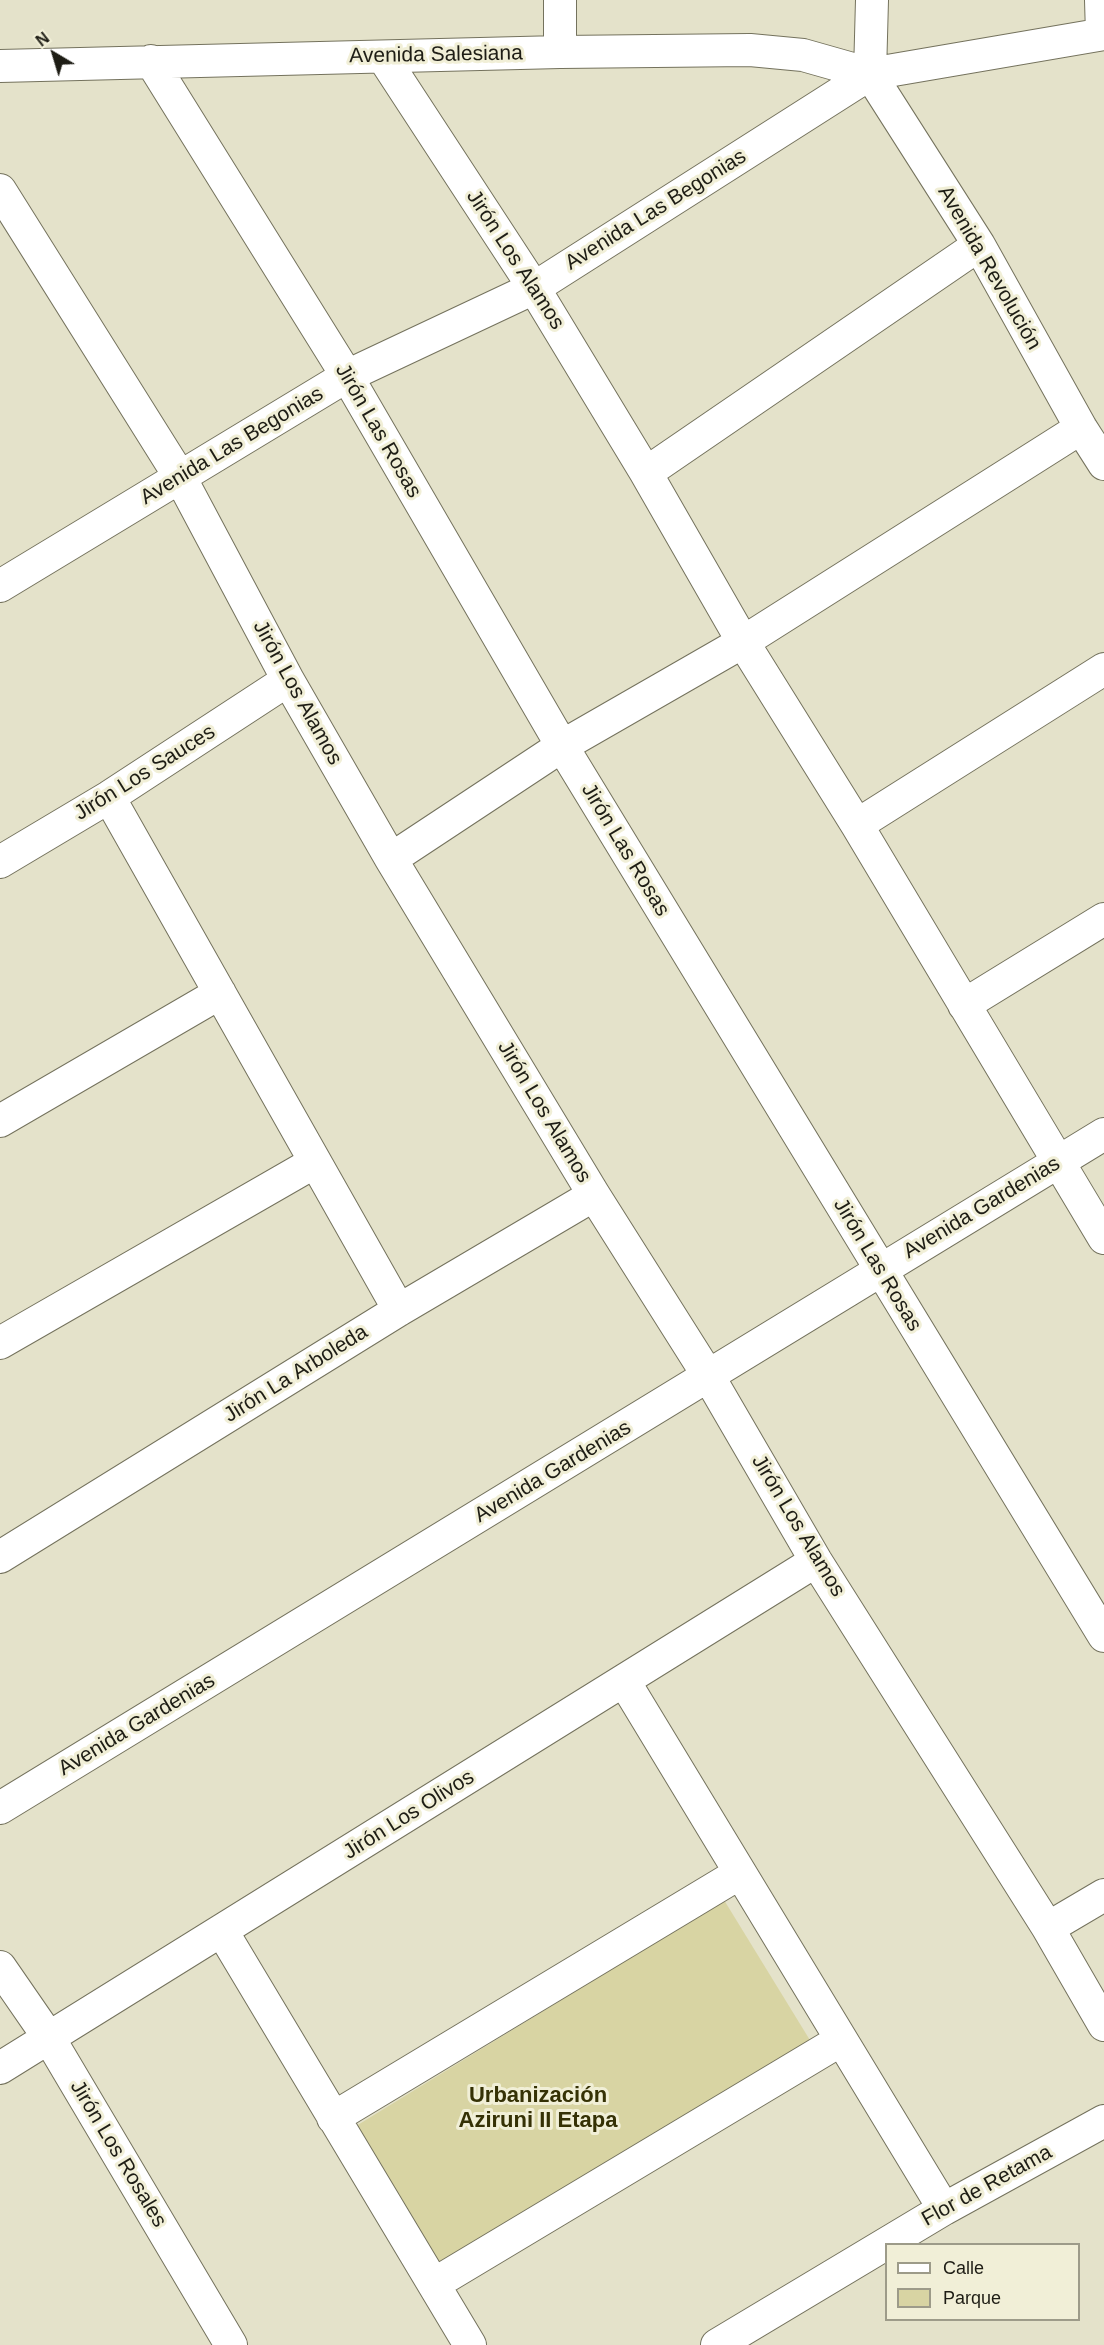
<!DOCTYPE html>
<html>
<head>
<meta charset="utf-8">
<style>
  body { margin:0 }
  #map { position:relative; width:1104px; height:2345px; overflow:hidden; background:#e4e2ca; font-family:Helvetica,sans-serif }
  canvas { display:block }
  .legend { position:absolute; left:885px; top:2243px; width:195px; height:78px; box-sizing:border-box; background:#f1efd7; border:2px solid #9d9b89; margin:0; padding:8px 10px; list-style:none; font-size:18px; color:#1e1d15 }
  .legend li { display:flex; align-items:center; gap:12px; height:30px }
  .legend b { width:30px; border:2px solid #9d9b89 }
  .north { position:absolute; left:24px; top:24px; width:60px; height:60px; -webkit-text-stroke:4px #f1efd7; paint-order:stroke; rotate:322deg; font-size:16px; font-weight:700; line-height:24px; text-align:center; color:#1e1d15 }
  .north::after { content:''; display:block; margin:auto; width:21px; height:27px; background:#1e1d15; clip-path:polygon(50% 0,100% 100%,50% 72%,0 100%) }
</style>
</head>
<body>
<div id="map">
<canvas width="1104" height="2345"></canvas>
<ul class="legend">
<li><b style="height:8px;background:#fff"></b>Calle</li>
<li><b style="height:16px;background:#d8d4a3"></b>Parque</li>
</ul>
<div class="north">N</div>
</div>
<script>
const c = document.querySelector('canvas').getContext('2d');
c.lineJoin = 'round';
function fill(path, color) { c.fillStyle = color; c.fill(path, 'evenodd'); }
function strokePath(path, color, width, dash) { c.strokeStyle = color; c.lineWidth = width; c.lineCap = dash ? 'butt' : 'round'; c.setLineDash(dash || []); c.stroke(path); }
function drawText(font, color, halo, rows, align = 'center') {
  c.font = font + ' Helvetica,sans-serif'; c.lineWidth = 6; c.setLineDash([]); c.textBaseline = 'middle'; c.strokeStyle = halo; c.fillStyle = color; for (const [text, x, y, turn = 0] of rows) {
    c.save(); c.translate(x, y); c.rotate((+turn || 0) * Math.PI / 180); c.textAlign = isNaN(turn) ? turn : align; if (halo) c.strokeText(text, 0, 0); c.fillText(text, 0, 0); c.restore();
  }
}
const green = new Path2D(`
  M 724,1900 L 816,2050 L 434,2284 L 343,2134 Z`);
const minor = new Path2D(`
  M 560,0 L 560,52
  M 1101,0 L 1102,34
  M 383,57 L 534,288 L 646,473 L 743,642 L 857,825 L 1104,1238
  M 151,61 L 347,376 L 562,746 L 1104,1636
  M 0,66 L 560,52 L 750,50 L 803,55 L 870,74
  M 870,74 L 979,245 L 1081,428 L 1104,464
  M 870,74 L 872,0
  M 0,190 L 180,477 L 288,680 L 391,859 L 594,1195 L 709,1377 L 816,1561 L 1048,1928 L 1104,2025
  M 646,473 L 979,245
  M 0,586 L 347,376 L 534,288 L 870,74 L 1104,34
  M 109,797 L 399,1310
  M 857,825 L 1104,669
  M 391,859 L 562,746 L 743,642 L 1081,428
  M 0,862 L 109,797 L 288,680
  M 964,1005 L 1104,919
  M 0,1121 L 220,993
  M 0,1343 L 315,1162
  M 0,1557 L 399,1310 L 594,1195
  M 624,1681 L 944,2209
  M 0,1808 L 1104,1134
  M 1048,1928 L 1104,1895
  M 222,1931 L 470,2345
  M 0,1967 L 49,2038 L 231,2345
  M 0,2068 L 816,1561
  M 333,2118 L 740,1873
  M 434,2284 L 841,2040
  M 717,2345 L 944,2209 L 1104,2121`);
const streetNames = [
  ["Avenida Salesiana",436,55,-1],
  ["Avenida Las Begonias",656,210,-32],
  ["Jirón Los Alamos",515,260,57],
  ["Avenida Revolución",989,268,60],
  ["Jirón Las Rosas",378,431,60],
  ["Avenida Las Begonias",232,446,-31],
  ["Jirón Los Alamos",297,693,61],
  ["Jirón Los Sauces",145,773,-32],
  ["Jirón Las Rosas",625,850,59],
  ["Jirón Los Alamos",544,1112,59],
  ["Avenida Gardenias",982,1208,-31],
  ["Jirón Las Rosas",877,1265,59],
  ["Jirón La Arboleda",296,1374,-32],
  ["Avenida Gardenias",553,1472,-31],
  ["Jirón Los Alamos",798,1526,59],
  ["Avenida Gardenias",137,1725,-31],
  ["Jirón Los Olivos",409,1815,-32],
  ["Jirón Los Rosales",118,2154,59],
  ["Flor de Retama",987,2186,-29]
];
const neighbourhoodNames = [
  ["Urbanización",538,2096],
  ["Aziruni II Etapa",538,2121]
];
fill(green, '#d8d4a3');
strokePath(minor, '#74725d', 34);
strokePath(minor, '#fff', 32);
drawText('21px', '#1e1d15', '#f1efd7', streetNames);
drawText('bold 22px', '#353105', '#f1efd7', neighbourhoodNames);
</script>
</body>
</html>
